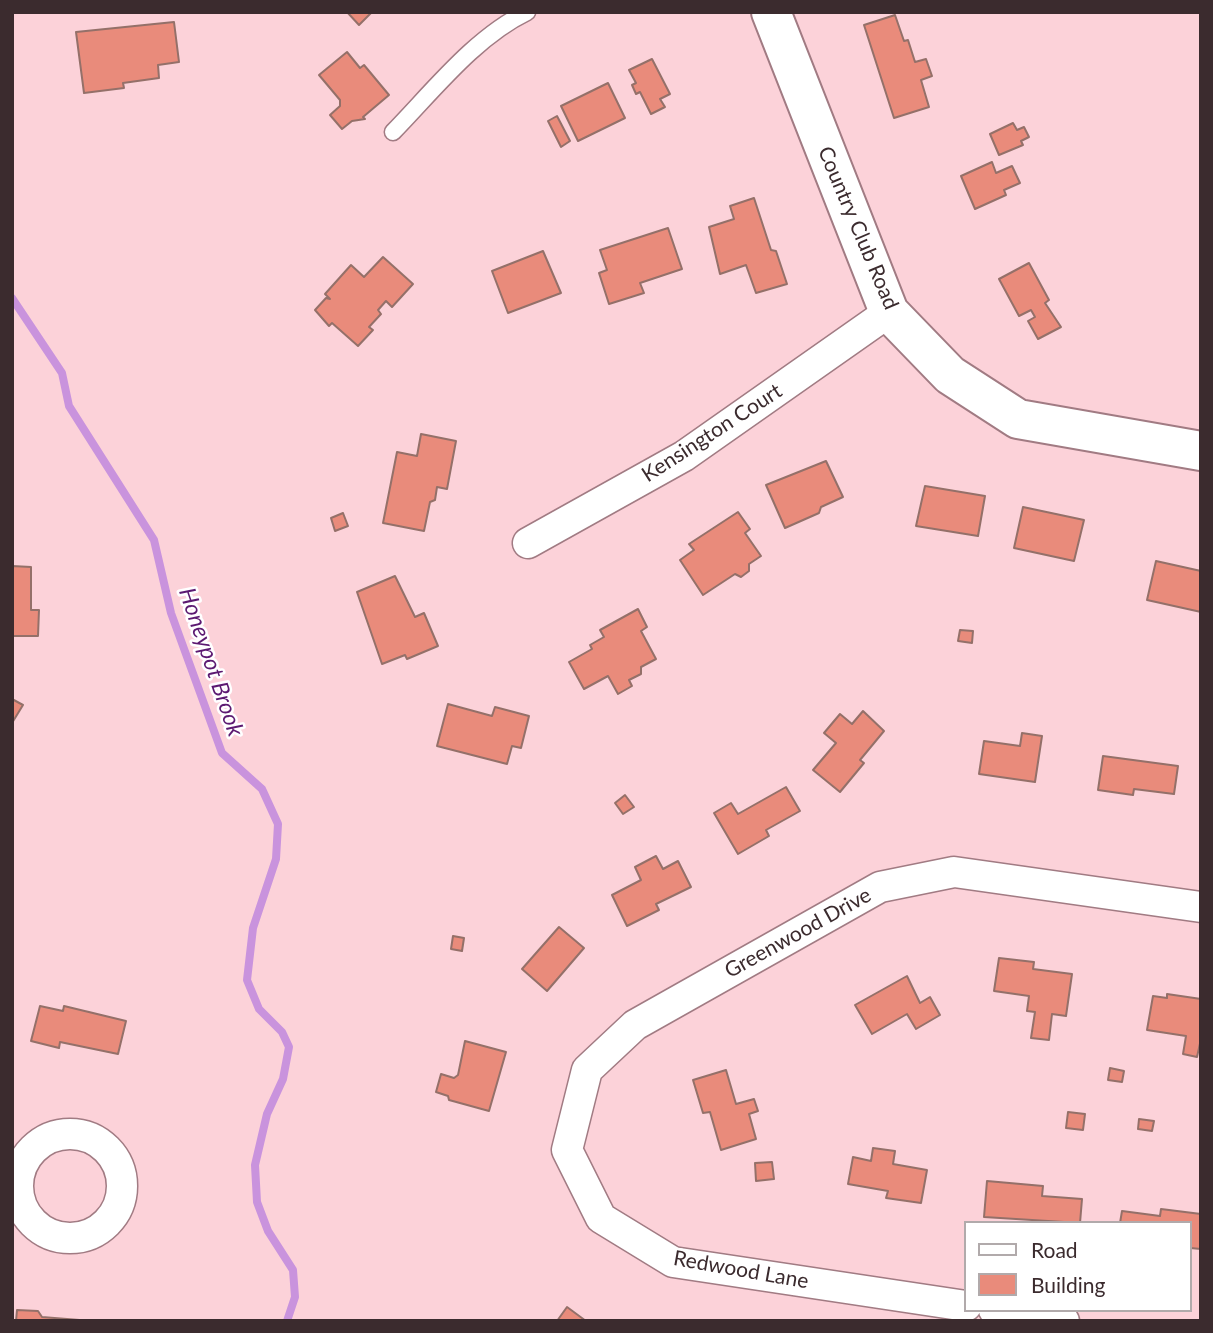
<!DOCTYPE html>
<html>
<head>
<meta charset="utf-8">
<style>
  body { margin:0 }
  #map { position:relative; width:1213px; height:1333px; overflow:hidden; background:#fcd2d9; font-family:Lato,sans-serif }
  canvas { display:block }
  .frame { position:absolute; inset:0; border:14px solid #3b2b2e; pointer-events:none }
  .legend { position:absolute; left:964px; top:1221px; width:228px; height:91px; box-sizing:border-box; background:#fff; border:2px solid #b1aaab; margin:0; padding:9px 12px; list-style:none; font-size:21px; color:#3b2b2e }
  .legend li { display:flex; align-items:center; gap:14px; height:35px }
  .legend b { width:35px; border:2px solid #b1aaab }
</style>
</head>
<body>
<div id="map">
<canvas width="1213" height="1333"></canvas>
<div class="frame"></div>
<ul class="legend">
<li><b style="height:9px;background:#fff"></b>Road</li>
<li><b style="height:19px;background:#e98b7b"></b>Building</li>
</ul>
</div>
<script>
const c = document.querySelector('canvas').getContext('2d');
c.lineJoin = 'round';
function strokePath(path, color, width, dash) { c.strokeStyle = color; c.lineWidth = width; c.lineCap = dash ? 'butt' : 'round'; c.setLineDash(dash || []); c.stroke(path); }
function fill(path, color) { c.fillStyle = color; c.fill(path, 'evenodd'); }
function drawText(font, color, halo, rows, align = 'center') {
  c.font = font + ' Lato,sans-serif'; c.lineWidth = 5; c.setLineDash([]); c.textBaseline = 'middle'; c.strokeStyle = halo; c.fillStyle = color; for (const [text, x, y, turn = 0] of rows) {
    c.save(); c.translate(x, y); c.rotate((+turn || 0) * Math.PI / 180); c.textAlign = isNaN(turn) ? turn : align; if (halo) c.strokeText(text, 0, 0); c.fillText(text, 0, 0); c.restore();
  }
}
const stream = new Path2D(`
  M 12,298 L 62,373 L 69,406 L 154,540 L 171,613 L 222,753 L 262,789 L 278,824 L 276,859 L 253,928 L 247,980 L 259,1009 L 282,1032 L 289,1047 L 283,1079 L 267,1114 L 255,1165 L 257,1202 L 268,1231 L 293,1270 L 295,1297 L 287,1321`);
const building = new Path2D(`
  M 347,12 L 372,12 L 359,25 Z
  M 895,15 L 904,41 L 908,40 L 915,62 L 926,59 L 932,76 L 921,80 L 929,107 L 894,118 L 864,25 Z
  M 174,22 L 179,62 L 158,65 L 159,78 L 123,83 L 124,88 L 84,93 L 76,32 Z
  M 347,52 L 360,68 L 364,65 L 389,95 L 363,117 L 365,119 L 352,121 L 342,129 L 330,115 L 340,106 L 340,100 L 319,75 Z
  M 652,59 L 670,94 L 660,99 L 665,107 L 651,114 L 640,92 L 636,94 L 632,85 L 636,83 L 629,70 Z
  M 608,83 L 625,118 L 578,141 L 561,106 Z
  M 557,116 L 570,141 L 561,147 L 548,121 Z
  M 1013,123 L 1017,130 L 1024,127 L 1029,137 L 1021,141 L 1023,145 L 999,155 L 990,134 Z
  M 992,162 L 996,173 L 1012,166 L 1020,183 L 1004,190 L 1006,195 L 975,209 L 961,176 Z
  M 754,198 L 771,250 L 776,251 L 787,284 L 756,293 L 746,265 L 720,274 L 709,227 L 734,219 L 730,206 Z
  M 668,228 L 682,269 L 640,283 L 644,293 L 609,304 L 599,273 L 607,270 L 600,250 Z
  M 543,251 L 561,293 L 508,313 L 492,271 Z
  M 383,257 L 413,284 L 392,307 L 386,301 L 378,310 L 381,314 L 369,327 L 373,330 L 358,346 L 332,323 L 329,326 L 315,310 L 326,298 L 330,299 L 325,294 L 351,265 L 364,277 Z
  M 1029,263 L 1049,300 L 1045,303 L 1061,327 L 1038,339 L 1028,321 L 1035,317 L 1031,310 L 1019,316 L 999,279 Z
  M 421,434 L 456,441 L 447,489 L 437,487 L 435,500 L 430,502 L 424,531 L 383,523 L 397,452 L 417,456 Z
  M 826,461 L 843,497 L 821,507 L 819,513 L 785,528 L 766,485 Z
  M 925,486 L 985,496 L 978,536 L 916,526 Z
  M 1023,507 L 1084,520 L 1074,561 L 1014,548 Z
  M 738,512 L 750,529 L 745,533 L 761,556 L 749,564 L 749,571 L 741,577 L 735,574 L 703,595 L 680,560 L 694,550 L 689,544 Z
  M 343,513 L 348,526 L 335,531 L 331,518 Z
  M 1156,561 L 1201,571 L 1201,612 L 1147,600 Z
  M 12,566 L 31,567 L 31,610 L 39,610 L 38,636 L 12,636 Z
  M 395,576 L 415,617 L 424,613 L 438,646 L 407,659 L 405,655 L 382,664 L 357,592 Z
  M 638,609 L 647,627 L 641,631 L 656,659 L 641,667 L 641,674 L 629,680 L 632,686 L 618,694 L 608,676 L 584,689 L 569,662 L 592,649 L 590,645 L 604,637 L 600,630 Z
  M 960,630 L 973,631 L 972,643 L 958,641 Z
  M 12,699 L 23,705 L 12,723 Z
  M 448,704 L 492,716 L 495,707 L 529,716 L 521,748 L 512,746 L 507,764 L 437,746 Z
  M 863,711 L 884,731 L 860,760 L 864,763 L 840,792 L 813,770 L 836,743 L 824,733 L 840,714 L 852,724 Z
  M 1022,733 L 1042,736 L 1035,782 L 979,774 L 984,741 L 1020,746 Z
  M 1103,756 L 1178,766 L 1174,794 L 1134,789 L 1133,795 L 1098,790 Z
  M 786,787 L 800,811 L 766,830 L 769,836 L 738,854 L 714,813 L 731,803 L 738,814 Z
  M 625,795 L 634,807 L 623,814 L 615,803 Z
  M 656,856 L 663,869 L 678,861 L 691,887 L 656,904 L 659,910 L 627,926 L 612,895 L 641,880 L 635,867 Z
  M 559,927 L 584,948 L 547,991 L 522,969 Z
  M 453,936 L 464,938 L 462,951 L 451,949 Z
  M 999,958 L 1034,962 L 1033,969 L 1072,974 L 1066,1016 L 1052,1014 L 1049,1040 L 1031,1038 L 1035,1012 L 1027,1011 L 1029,996 L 994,991 Z
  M 907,976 L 920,1003 L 930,997 L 940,1015 L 916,1029 L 907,1014 L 872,1034 L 855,1005 Z
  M 1167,994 L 1201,999 L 1201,1039 L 1197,1057 L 1183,1054 L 1186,1036 L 1147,1030 L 1153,996 L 1167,998 Z
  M 40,1006 L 63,1011 L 64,1006 L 126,1021 L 118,1054 L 60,1042 L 59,1048 L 31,1041 Z
  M 465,1041 L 506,1052 L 489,1111 L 449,1100 L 448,1096 L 436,1092 L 441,1074 L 454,1078 L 458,1075 Z
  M 1110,1068 L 1124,1071 L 1122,1082 L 1108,1080 Z
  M 726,1070 L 736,1104 L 754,1099 L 758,1111 L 749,1114 L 756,1139 L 721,1150 L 710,1112 L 703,1113 L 693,1080 Z
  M 1068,1112 L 1085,1114 L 1083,1130 L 1066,1128 Z
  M 1139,1119 L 1154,1121 L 1152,1131 L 1138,1129 Z
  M 873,1148 L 895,1151 L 893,1164 L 927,1170 L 921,1203 L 886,1198 L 888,1191 L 848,1184 L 853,1157 L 871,1161 Z
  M 772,1162 L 774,1179 L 756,1181 L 755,1163 Z
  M 987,1181 L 1043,1186 L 1042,1196 L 1082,1199 L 1080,1223 L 984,1217 Z
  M 1161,1209 L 1201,1214 L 1201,1249 L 1190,1248 L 1190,1223 L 1120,1223 L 1122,1211 L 1160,1216 Z
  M 567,1307 L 586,1321 L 557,1321 Z
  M 17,1310 L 38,1311 L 42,1317 L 92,1321 L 16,1321 Z`);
const lane = new Path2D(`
  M 393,132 C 433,91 475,37 527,12`);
const street = new Path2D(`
  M 528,543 L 684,456 L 889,312
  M18 1186a52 52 0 1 1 104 0a52 52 0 1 1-104 0Z
  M 966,1306 L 673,1262 L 601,1218 L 567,1150 L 587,1070 L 635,1025 L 880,887 L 954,872 L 1201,907
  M 994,1310 L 1064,1321`);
const secondary = new Path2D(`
  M 771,12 L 889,312 L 950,375 L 1018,419 L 1201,451`);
const streetNames = [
  ["Country Club Road",858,228,67],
  ["Kensington Court",712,433,-33],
  ["Greenwood Drive",798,933,-29],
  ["Redwood Lane",741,1270,10]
];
const waterNames = [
  ["Honeypot Brook",211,662,71]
];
strokePath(stream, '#c993dd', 8);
fill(building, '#e98b7b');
strokePath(building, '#947069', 2);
strokePath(lane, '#a17b83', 19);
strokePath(street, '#a17b83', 33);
strokePath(secondary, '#a17b83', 42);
strokePath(lane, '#fff', 16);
strokePath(street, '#fff', 30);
strokePath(secondary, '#fff', 38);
drawText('21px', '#3b2b2e', '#fff', streetNames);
drawText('italic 23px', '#5c1971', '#fff', waterNames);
</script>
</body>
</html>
